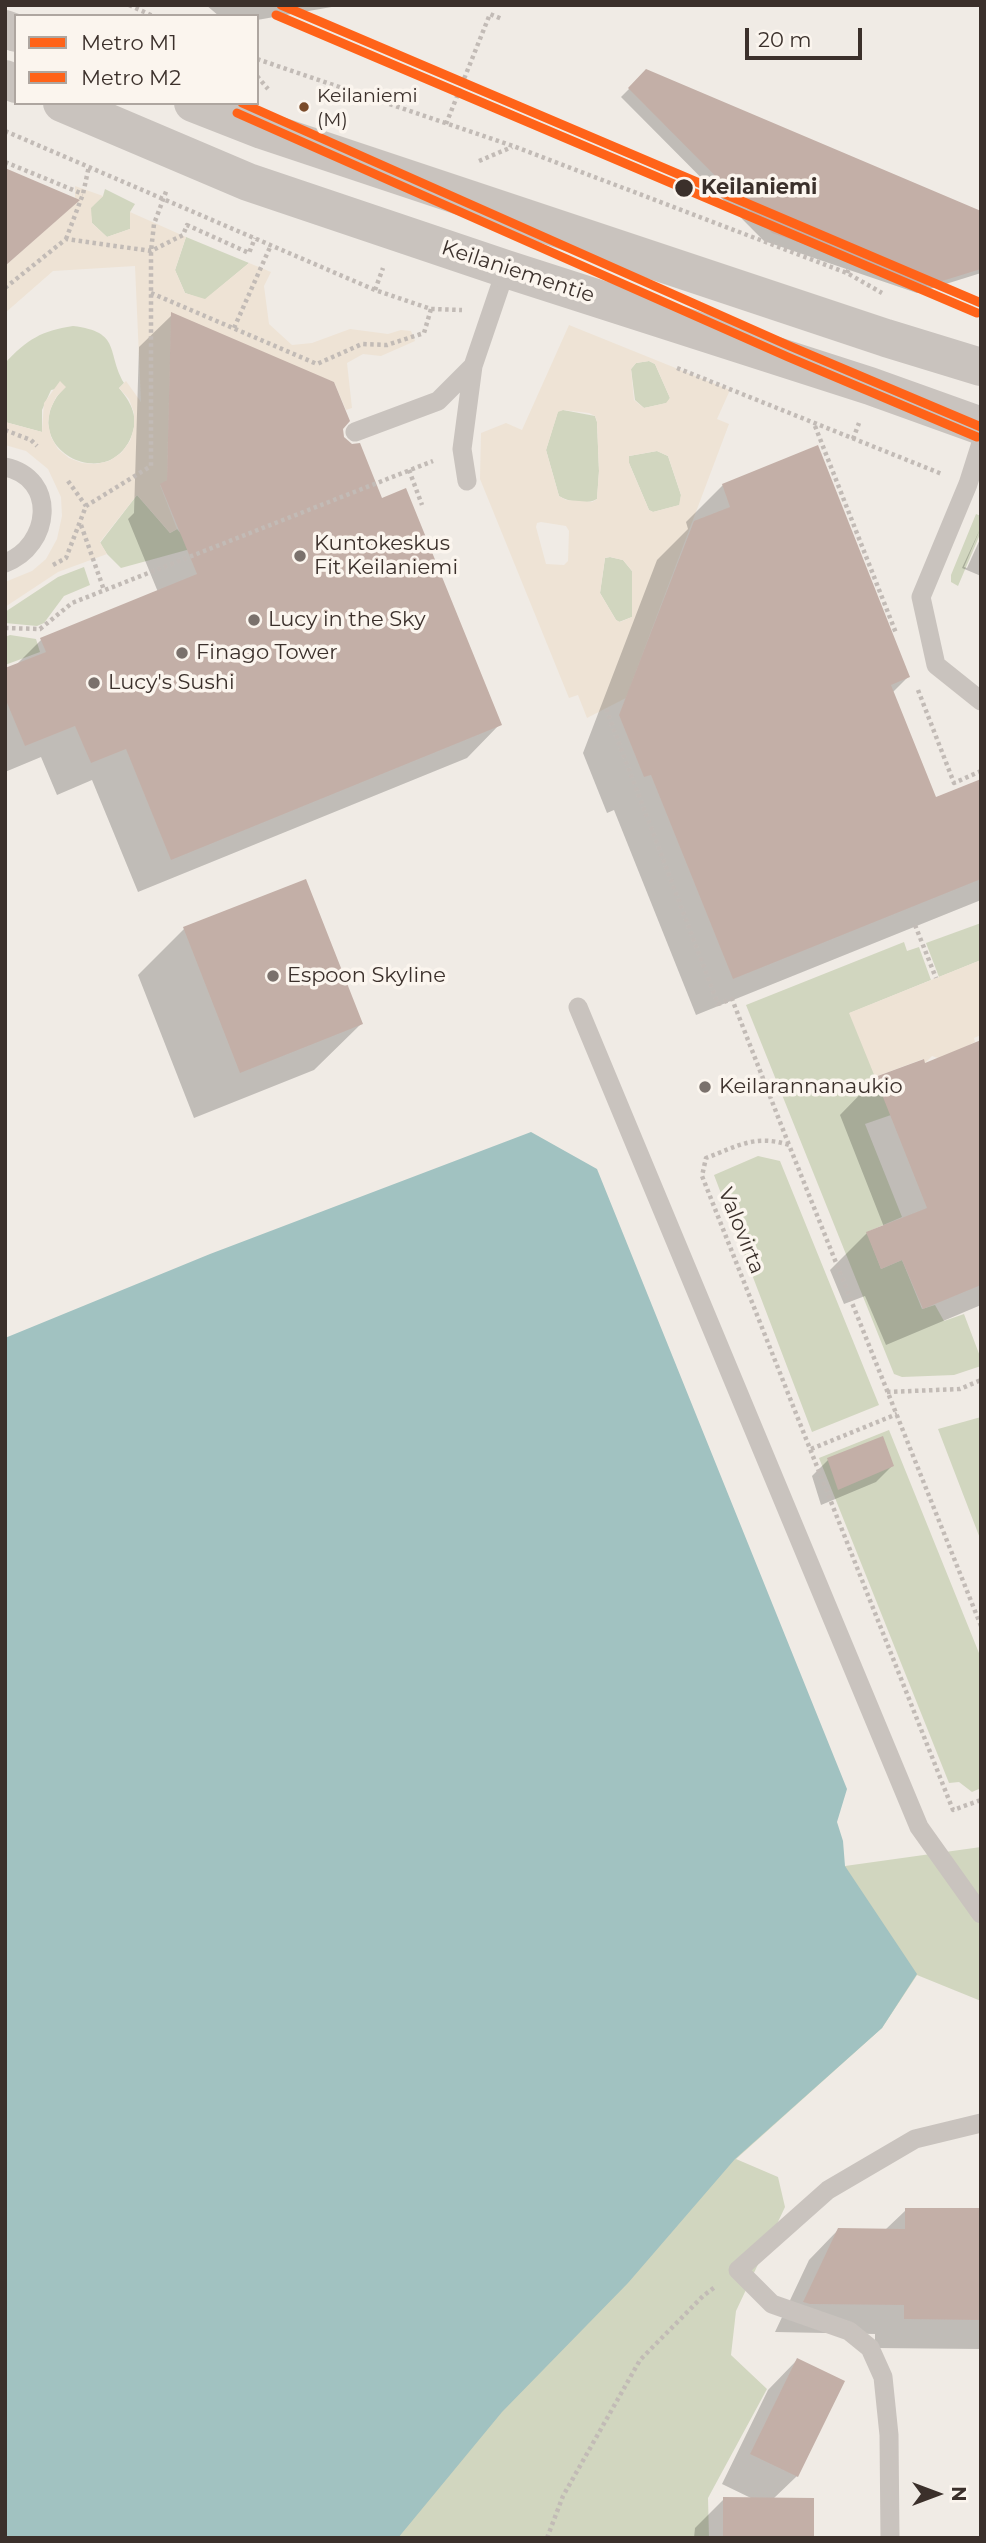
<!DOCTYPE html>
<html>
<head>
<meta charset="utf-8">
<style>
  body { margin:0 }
  #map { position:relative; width:986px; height:2543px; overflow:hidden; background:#f0ebe5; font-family:Montserrat,sans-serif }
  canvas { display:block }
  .frame { position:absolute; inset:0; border:7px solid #3b302b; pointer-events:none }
  .legend { position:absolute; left:14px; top:14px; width:245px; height:91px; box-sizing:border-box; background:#fbf5ee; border:2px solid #aea6a0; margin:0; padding:9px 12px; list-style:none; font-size:21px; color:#3b302b }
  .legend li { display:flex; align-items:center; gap:14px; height:35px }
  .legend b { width:35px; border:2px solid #aea6a0 }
  .north { position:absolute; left:902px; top:2459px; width:70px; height:70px; -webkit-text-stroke:5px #fbf5ee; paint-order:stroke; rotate:90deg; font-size:19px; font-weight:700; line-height:28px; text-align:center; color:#3b302b }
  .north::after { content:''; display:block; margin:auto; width:24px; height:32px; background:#3b302b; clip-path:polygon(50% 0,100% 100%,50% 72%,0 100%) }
  .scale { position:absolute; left:745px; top:28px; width:117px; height:32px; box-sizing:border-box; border:4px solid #3b302b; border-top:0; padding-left:9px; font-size:21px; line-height:24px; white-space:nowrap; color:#3b302b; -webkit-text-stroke:5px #fbf5ee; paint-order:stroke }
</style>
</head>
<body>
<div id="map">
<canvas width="986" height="2543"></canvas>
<div class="frame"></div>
<ul class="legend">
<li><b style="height:9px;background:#ff6319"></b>Metro M1</li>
<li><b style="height:9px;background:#ff6319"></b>Metro M2</li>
</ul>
<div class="north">N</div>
<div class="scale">20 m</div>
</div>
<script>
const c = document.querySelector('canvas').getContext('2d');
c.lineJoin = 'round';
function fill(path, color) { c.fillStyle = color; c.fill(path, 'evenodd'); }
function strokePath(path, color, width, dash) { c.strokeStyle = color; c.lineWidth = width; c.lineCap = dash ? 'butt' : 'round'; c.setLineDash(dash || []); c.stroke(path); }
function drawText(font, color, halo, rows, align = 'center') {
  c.font = font + ' Montserrat,sans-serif'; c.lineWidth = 7; c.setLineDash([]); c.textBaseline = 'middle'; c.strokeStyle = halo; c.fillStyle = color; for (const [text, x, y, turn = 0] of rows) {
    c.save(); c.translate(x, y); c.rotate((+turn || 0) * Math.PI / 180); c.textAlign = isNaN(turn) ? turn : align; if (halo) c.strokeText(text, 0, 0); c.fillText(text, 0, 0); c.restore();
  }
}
const green = new Path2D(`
  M 105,189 L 135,204 L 130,212 L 130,229 L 107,237 L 92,223 L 90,208 L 103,196 Z
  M 186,237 L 249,263 L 205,300 L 185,293 L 175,270 Z
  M 73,326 C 122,332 106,352 124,383 L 119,388 C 130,401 138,415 133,432 C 111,500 9,445 65,387 L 51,390 L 42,410 L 42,432 L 5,422 L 5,363 C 28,339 41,331 73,326 Z
  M 649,361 L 655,364 L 670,398 L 667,403 L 644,408 L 635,400 L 631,369 L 636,363 Z
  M 563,410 L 595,416 L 597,422 L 599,471 L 597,499 C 587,505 568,502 559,496 L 546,450 L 558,411 Z
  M 657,451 L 668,456 L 681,495 L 680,505 L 653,512 L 649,510 L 629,463 L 629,456 Z
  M 137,495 L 170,533 L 177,529 L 194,548 L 121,568 L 107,554 L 100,543 Z
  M 976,514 L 981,516 L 981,532 L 958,586 L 951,582 L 951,575 Z
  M 610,557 L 623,560 L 632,571 L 632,617 L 619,622 L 616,620 L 600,593 L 605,558 Z
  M 84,567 L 90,585 L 64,596 L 44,623 L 37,626 L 5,623 L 5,612 L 58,577 Z
  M 10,635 L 36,639 L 40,652 L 5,665 L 5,637 Z
  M 981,923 L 981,960 L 939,977 L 926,943 Z
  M 904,942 L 907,951 L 919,947 L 931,980 L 850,1013 L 891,1115 L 865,1124 L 902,1217 L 867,1232 L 881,1269 L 902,1260 L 922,1309 L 935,1305 L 944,1321 L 964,1314 L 981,1359 L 981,1366 L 954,1375 L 902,1377 L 894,1374 L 746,1005 Z
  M 758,1156 L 780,1161 L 879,1405 L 812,1432 L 714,1175 Z
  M 981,1417 L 981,1541 L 938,1429 Z
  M 889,1430 L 981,1658 L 981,1788 L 972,1792 L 959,1782 L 949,1783 L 819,1458 Z
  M 981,1847 L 981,2001 L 917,1975 L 882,2028 L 736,2159 L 778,2177 L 785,2207 L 736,2311 L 731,2355 L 767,2389 L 708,2498 L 709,2538 L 319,2538 L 845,1866 Z`);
const plaza = new Path2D(`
  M 75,186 L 103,196 L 91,208 L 92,223 L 107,237 L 130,229 L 130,212 L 186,237 L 175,270 L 185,293 L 205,299 L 249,263 L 271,272 L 264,286 L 269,324 L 292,345 L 312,343 L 350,329 L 388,334 L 401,330 L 411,331 L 415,341 L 381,356 L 363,354 L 347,363 L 352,408 L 346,410 L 334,382 L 171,324 L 167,480 L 160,485 L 177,529 L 170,533 L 137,495 L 100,542 L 107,554 L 58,572 L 5,607 L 5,582 L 32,571 L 46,559 L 57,539 L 62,516 L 61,497 L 48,469 L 26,451 L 5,445 L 5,422 L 42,432 L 44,403 L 60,381 L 66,387 L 56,397 L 50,410 L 48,423 L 51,437 L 58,449 L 69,458 L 82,463 L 96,464 L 109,461 L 121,453 L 130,441 L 134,427 L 134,413 L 129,399 L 119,388 L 126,381 L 141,402 L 135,266 L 53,271 L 5,313 L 5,266 L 75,204 Z
  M 569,325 L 730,390 L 717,419 L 729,424 L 626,698 L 587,718 L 578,695 L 569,698 L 480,479 L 481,433 L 506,423 L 522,430 ZM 649,361 L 655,364 L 670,398 L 666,403 L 644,408 L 634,400 L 631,369 L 636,363 ZM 563,410 L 589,413 L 595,416 L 597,422 L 599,471 L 597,499 L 592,502 L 566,500 L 559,496 L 546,450 L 558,412 ZM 657,451 L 668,456 L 681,495 L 679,505 L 653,512 L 649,510 L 629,463 L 629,456 ZM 541,522 L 566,526 L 569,531 L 568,561 L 564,565 L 546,564 L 536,527 L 537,523 ZM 610,557 L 623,560 L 632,571 L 632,617 L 620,622 L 616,620 L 600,593 L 605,558 Z
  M 981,960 L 981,1035 L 974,1038 L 975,1042 L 941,1059 L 932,1056 L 925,1063 L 923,1059 L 875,1077 L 849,1013 Z`);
const water = new Path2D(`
  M 531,1132 L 597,1169 L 847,1789 L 837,1822 L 843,1841 L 845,1866 L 917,1974 L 882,2028 L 735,2159 L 628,2283 L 502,2412 L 398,2538 L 5,2538 L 5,1338 L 210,1254 Z`);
const shadow = new Path2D(`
  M 206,5 L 343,5 L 257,20 L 257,16 L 219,16 Z
  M 647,71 L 981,213 L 981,273 L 917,293 L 764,241 L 621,97 Z
  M 172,315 L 341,429 L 342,438 L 381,500 L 500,724 L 467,758 L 138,892 L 92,780 L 57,795 L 41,757 L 5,772 L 5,670 L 14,667 L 41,640 L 158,592 L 128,519 L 134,513 L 139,347 Z
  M 723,485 L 908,677 L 892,693 L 935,799 L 981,781 L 981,900 L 696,1015 L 614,810 L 607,813 L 583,753 L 657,560 L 688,529 L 686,522 Z
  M 981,527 L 964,567 L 967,568 L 981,537 L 981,576 L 962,568 Z
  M 184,929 L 361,1024 L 314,1070 L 194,1118 L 138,975 Z
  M 981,1061 L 981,1305 L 886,1345 L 865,1296 L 844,1304 L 830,1270 L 867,1233 L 884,1227 L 840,1115 L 876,1078 L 924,1065 Z
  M 828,1460 L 892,1466 L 876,1482 L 821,1505 L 812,1476 Z
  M 906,2210 L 981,2210 L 981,2349 L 875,2348 L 875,2334 L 775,2332 L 809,2260 L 838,2230 L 885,2230 Z
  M 797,2360 L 797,2476 L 773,2499 L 812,2538 L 694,2538 L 695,2528 L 724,2499 L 753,2499 L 722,2484 L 768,2390 Z`);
const building = new Path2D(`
  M 646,69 L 981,211 L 981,269 L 926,286 L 772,233 L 628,88 Z
  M 5,168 L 80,200 L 5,266 Z
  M 171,312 L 334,382 L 350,421 L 343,429 L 344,437 L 352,444 L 360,443 L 382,498 L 406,488 L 502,725 L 171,860 L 126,749 L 91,763 L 75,726 L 25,746 L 5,698 L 5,668 L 46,652 L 40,638 L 197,574 L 160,484 L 167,480 Z
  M 818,445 L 910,677 L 891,685 L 936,797 L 981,779 L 981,879 L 733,979 L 651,775 L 644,777 L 619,715 L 694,521 L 730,507 L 722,484 Z
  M 306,879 L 363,1024 L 240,1073 L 183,927 Z
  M 981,1040 L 981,1285 L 923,1309 L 902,1260 L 881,1269 L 866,1232 L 927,1208 L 875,1077 L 924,1059 L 925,1063 Z
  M 883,1436 L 894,1466 L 838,1490 L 827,1458 Z
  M 905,2208 L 981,2208 L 981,2320 L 904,2319 L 904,2305 L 810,2304 L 803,2302 L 838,2228 L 905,2229 Z
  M 797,2358 L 845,2381 L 798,2477 L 750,2454 Z
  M 723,2497 L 814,2498 L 814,2538 L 723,2538 Z`);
const path = new Path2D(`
  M 129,5 L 153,16
  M 235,15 L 235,16
  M 257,59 L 513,146 L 847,273 L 882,293
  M 257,76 L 268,89
  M 446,124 L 490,14 L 502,19
  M 5,131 L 375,290 L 431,309 L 462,310
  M 479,161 L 512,147
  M 5,162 L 83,194
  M 66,239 L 83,194 L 89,166
  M 847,273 L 852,261
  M 5,288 L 66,239 L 151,251 L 183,235 L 187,225 L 249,253 L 255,238
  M 375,290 L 383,268
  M 151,293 L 317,364 L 362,344 L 387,345 L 424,333 L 431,309
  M 234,328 L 271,245
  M 677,368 L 942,474
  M 815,426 L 896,633
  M 5,430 L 31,440 L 37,446
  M 853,439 L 859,423
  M 409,470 L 422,505
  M 68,481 L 86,506
  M 81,525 L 104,590
  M 53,565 L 66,558 L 86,506 L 151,466 L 151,251 L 154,224 L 167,189
  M 5,628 L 40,629 L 72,603 L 433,461
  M 918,690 L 954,783 L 981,771
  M 606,709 L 718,1004 L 732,999 L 789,1145
  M 915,925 L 936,978
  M 887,1392 L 960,1389 L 981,1380
  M 811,1449 L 897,1414
  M 981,1626 L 789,1145 C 755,1134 738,1146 706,1158 L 702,1176 L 953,1810 L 981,1800
  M 547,2538 L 563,2496 L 640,2360 L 703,2296 L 715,2287`);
const service = new Path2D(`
  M 355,432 L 438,401 L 473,366
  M 981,443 L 968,484 L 921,597 L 936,665 L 981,701
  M 5,467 C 58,478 51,546 5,563
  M 467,481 L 462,449 L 473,366 L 506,269
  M 578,1007 L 919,1827 L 981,1914
  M 890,2538 L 889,2435 L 883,2377 L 870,2348 L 849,2331 L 772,2304 L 738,2270 L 828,2190 L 915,2139 L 981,2123`);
const tertiary = new Path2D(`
  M 5,29 L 16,33
  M 5,79 L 16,84
  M 62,103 L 248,182 L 506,269 L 870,386 L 981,426
  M 193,103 L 262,130 L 886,338 L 981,367`);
const metro1 = new Path2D(`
  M 281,5 L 981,303
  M 242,103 L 792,347 L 981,427`);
const metro2 = new Path2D(`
  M 276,15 L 977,313
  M 237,113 L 788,357 L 977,437`);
const markers = [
  [304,107,6,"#7a4b2a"],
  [684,188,10,"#3b302b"],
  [300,556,7,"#7a716c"],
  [254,620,7,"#7a716c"],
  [182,653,7,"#7a716c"],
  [94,683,7,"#7a716c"],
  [273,976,7,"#7a716c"],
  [705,1087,7,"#7a716c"]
];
const busNames = [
  ["Keilaniemi",317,96],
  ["(M)",317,120]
];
const stopNames = [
  ["Keilaniemi",701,188]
];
const streetNames = [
  ["Keilaniementie",518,272,18],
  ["Valovirta",741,1231,68]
];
const poiNames = [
  ["Kuntokeskus",314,544],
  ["Fit Keilaniemi",314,568],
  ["Lucy in the Sky",268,620],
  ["Finago Tower",196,653],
  ["Lucy's Sushi",108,683],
  ["Espoon Skyline",287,976],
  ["Keilarannanaukio",719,1087]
];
fill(green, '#d1d6bf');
fill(plaza, '#eee3d5');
fill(water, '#a1c2c1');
fill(shadow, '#0003');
fill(building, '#c3afa7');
strokePath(path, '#c2bbb6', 4.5, [3.5, 3.5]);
strokePath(service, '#c9c3be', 19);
strokePath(tertiary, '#c9c3be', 38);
strokePath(metro1, '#ff6319', 9);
strokePath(metro2, '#ff6319', 9);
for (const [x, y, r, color] of markers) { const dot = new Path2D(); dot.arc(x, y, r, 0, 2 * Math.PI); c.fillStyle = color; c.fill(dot); strokePath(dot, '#fbf5ee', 2.5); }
drawText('19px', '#3b302b', '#fbf5ee', busNames, 'left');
drawText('bold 21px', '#3b302b', '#fbf5ee', stopNames, 'left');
drawText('21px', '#3b302b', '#fbf5ee', streetNames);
drawText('21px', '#3b302b', '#fbf5ee', poiNames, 'left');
</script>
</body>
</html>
